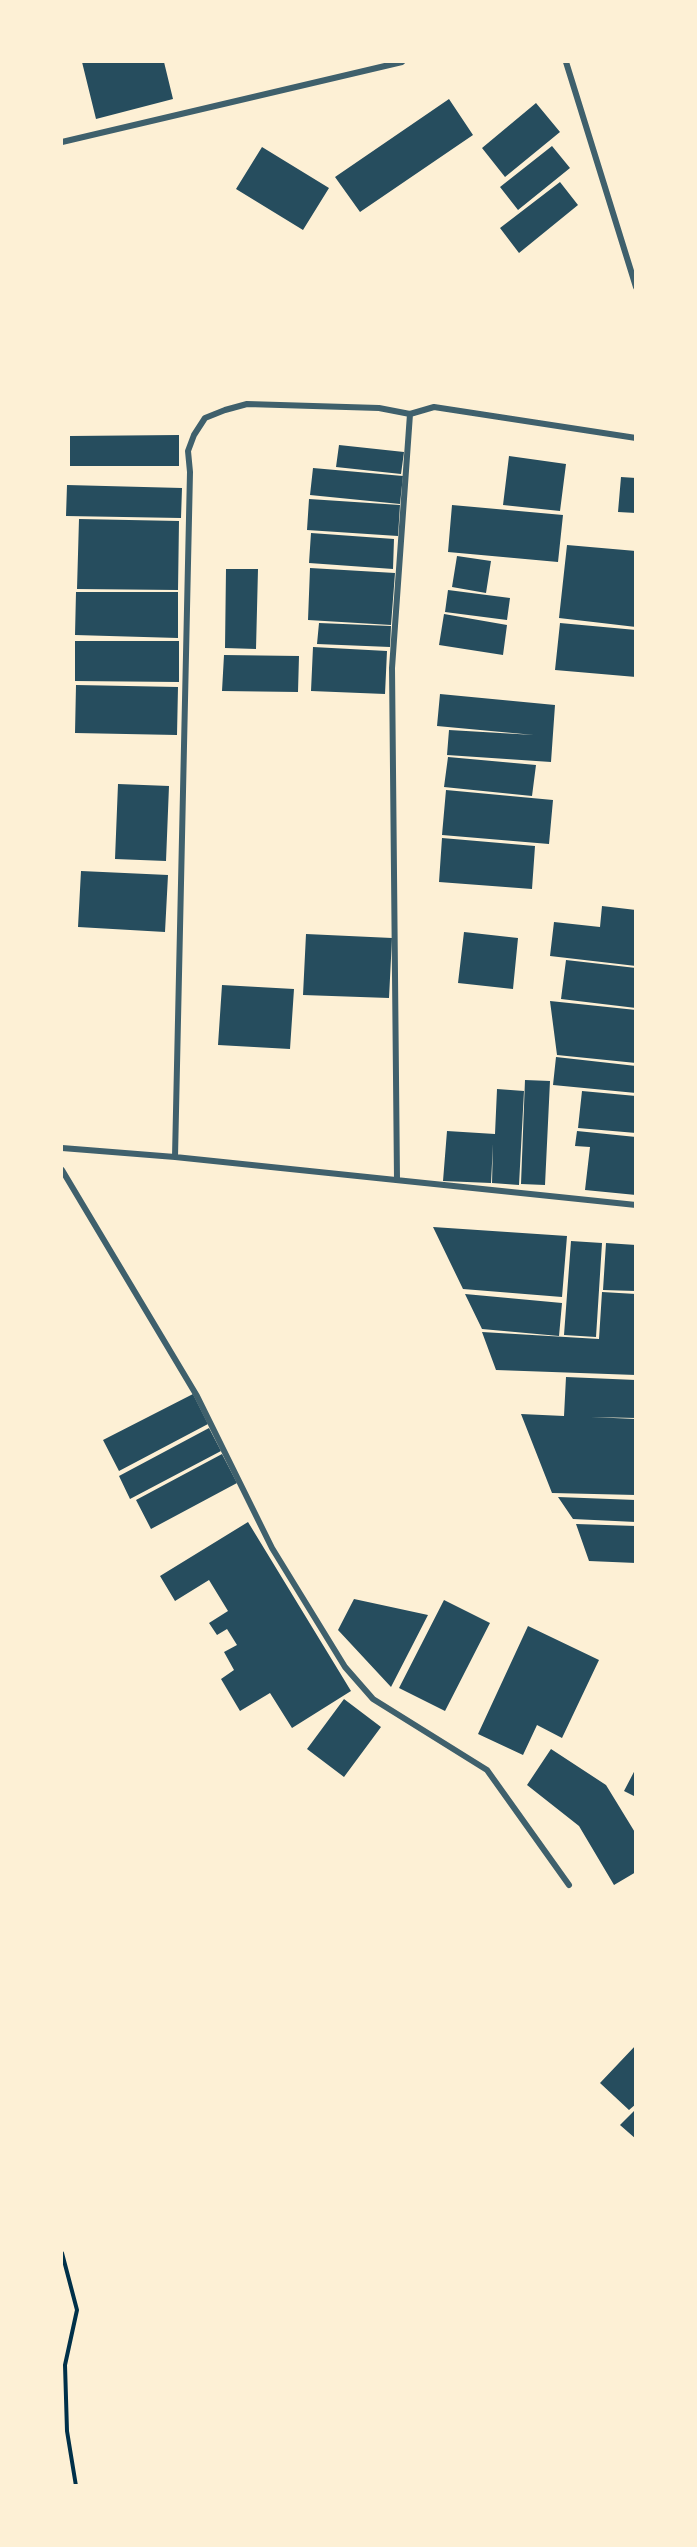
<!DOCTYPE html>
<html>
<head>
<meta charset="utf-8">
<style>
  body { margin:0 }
  #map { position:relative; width:697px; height:2547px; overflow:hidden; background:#fdf0d5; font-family:Overpass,sans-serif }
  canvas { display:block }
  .frame { position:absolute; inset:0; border:63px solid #fdf0d5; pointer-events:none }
</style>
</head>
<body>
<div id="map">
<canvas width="697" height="2547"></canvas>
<div class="frame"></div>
</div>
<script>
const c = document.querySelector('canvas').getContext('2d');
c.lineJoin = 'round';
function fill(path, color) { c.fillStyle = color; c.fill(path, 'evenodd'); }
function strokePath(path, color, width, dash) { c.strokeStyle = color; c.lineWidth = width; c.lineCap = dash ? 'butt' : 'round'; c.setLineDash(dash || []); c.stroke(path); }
const building = new Path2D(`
  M 82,62 L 164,62 L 173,99 L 96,119 Z
  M 449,99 L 473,135 L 360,212 L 335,177 Z
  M 536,103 L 560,132 L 505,177 L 482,148 Z
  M 552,146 L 570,168 L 518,210 L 500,187 Z
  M 262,147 L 329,188 L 303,230 L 236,189 Z
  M 560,182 L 578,205 L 519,253 L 500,228 Z
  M 179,435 L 179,466 L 70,466 L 70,436 Z
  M 339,445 L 404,452 L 401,474 L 336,467 Z
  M 509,456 L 566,464 L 560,511 L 503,505 Z
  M 313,468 L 403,476 L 400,504 L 310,495 Z
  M 621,477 L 636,478 L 636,513 L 618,512 Z
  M 67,485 L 182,488 L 181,518 L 66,516 Z
  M 309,499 L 400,505 L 398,536 L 307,530 Z
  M 452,505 L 563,515 L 558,562 L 448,552 Z
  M 79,519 L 179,521 L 178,590 L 77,589 Z
  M 311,533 L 394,539 L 393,569 L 309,563 Z
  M 567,545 L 636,551 L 636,627 L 559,618 Z
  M 457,556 L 491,561 L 486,593 L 452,587 Z
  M 310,568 L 395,573 L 391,625 L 308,620 Z
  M 226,569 L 258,569 L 256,649 L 225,648 Z
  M 448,590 L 510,598 L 507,620 L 445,612 Z
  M 76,592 L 178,592 L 178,638 L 75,635 Z
  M 444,614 L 507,625 L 503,655 L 439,645 Z
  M 319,623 L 391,626 L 390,647 L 317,644 Z
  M 560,623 L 636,630 L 636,677 L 555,670 Z
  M 75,641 L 179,641 L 179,682 L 75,681 Z
  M 313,647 L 387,651 L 385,694 L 311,691 Z
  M 224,655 L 299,656 L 298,692 L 222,691 Z
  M 76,685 L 178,687 L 177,735 L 75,733 Z
  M 440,694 L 555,705 L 551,762 L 447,755 L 449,730 L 534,735 L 437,726 Z
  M 448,757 L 536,765 L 532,796 L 444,787 Z
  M 118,784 L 169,786 L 166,861 L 115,859 Z
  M 446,790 L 553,800 L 549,844 L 442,835 Z
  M 442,838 L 535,846 L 532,889 L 439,882 Z
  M 81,871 L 168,875 L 165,932 L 78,927 Z
  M 602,906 L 636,910 L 636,966 L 550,956 L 554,922 L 600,927 Z
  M 464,932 L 518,938 L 513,989 L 458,983 Z
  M 306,934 L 392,938 L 389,998 L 303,995 Z
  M 566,960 L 636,968 L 636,1008 L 561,999 Z
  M 222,985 L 294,989 L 290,1049 L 218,1045 Z
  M 550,1001 L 636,1010 L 636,1063 L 557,1055 Z
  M 556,1057 L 636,1066 L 636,1093 L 553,1085 Z
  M 525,1080 L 550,1081 L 545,1185 L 521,1184 Z
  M 497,1089 L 524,1091 L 519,1185 L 492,1183 L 493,1144 L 491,1183 L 443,1181 L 447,1131 L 495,1134 Z
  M 582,1091 L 636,1096 L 636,1133 L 578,1128 Z
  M 577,1131 L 636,1137 L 636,1195 L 585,1190 L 590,1147 L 575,1146 Z
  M 433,1227 L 567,1236 L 562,1297 L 463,1289 Z
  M 571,1241 L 602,1243 L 596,1337 L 564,1335 Z
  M 606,1243 L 636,1245 L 636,1291 L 603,1290 Z
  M 602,1292 L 636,1294 L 636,1375 L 496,1370 L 482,1332 L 599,1339 Z
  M 465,1294 L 562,1303 L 559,1336 L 482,1329 Z
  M 566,1377 L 636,1380 L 636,1418 L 591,1417 L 636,1419 L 636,1495 L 552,1493 L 521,1414 L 564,1416 Z
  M 193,1394 L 208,1424 L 119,1471 L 103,1440 Z
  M 209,1428 L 221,1451 L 130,1499 L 119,1476 Z
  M 222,1454 L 237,1483 L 151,1529 L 136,1500 Z
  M 558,1497 L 636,1500 L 636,1522 L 573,1519 Z
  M 248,1522 L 351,1691 L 292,1728 L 270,1693 L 240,1711 L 221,1679 L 234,1670 L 224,1652 L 237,1645 L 227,1629 L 217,1635 L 209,1623 L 228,1611 L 209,1580 L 175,1601 L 160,1576 Z
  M 576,1524 L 636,1526 L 636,1563 L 589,1561 Z
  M 354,1599 L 428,1615 L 391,1687 L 338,1630 Z
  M 444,1600 L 490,1623 L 445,1711 L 399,1688 Z
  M 528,1626 L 599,1660 L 562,1738 L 537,1725 L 523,1755 L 478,1734 Z
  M 344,1699 L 381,1727 L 344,1777 L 307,1749 Z
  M 551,1749 L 606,1785 L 636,1834 L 636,1872 L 614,1885 L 579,1826 L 527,1785 Z
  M 636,1768 L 636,1797 L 624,1791 Z
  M 636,2045 L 636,2104 L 629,2110 L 600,2083 Z
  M 636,2109 L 636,2139 L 620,2125 Z`);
const path = new Path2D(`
  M 62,2253 L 77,2310 L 65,2365 L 67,2431 L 76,2486`);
const minor = new Path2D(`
  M 566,62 L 636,287
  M 62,142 L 402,62
  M 62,1148 L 175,1157 L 636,1205
  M 175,1157 L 190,472 L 188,451 L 194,435 L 205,418 L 225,410 L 247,404 L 379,408 L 410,414 L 434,407 L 636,438
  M 62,1170 L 197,1396 L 272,1548 L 345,1667 L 373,1699 L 487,1770 L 569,1885
  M 397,1180 L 392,668 L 410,414`);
fill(building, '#264d5e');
strokePath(path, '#003049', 4);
strokePath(minor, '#3f606c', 6);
</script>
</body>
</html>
